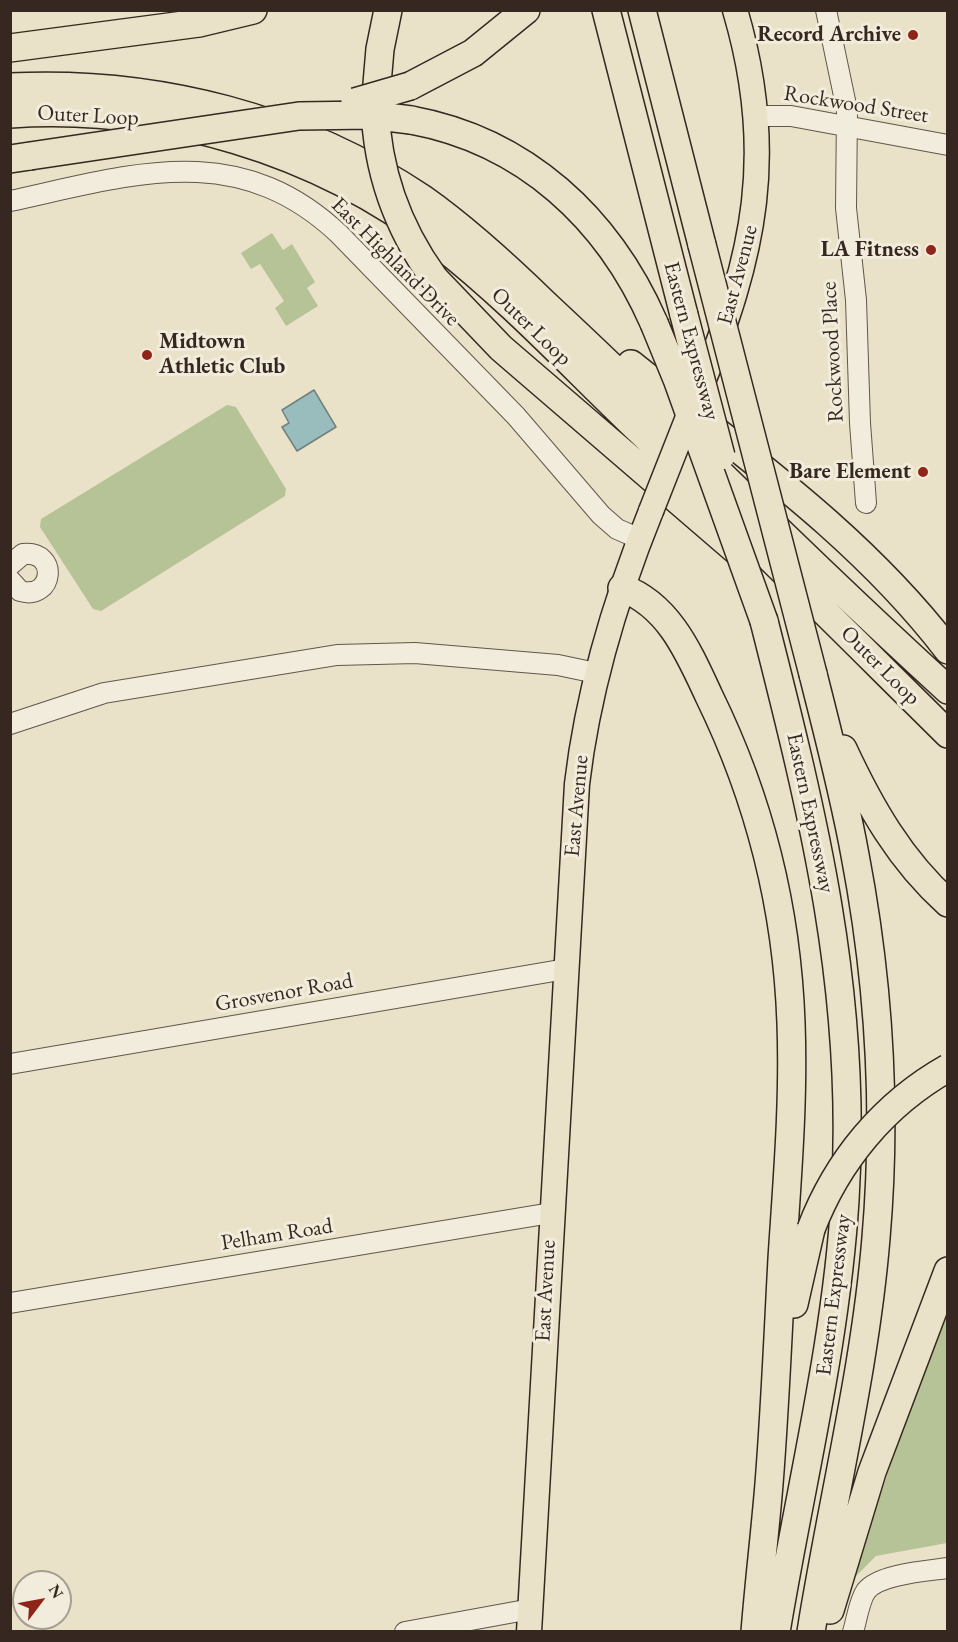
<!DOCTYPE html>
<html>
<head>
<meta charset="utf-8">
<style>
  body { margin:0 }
  #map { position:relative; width:958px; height:1642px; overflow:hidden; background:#e9e2c8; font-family:"EB Garamond",serif }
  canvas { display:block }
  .frame { position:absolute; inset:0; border:12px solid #362820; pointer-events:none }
  .north { position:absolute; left:12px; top:1570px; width:60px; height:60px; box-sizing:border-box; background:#f1ecdb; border:2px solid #a69e90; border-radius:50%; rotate:58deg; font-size:16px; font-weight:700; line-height:24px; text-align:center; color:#362820 }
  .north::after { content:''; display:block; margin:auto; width:21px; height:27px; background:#8f2418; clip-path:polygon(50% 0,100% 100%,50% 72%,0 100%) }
</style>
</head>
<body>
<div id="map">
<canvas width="958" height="1642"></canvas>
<div class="frame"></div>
<div class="north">N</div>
</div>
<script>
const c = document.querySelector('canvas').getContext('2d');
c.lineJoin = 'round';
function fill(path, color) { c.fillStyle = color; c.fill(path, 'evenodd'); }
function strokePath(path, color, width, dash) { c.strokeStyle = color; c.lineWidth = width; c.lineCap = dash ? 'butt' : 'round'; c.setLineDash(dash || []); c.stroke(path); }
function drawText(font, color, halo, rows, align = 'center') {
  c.font = font + ' "EB Garamond",serif'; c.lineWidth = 6; c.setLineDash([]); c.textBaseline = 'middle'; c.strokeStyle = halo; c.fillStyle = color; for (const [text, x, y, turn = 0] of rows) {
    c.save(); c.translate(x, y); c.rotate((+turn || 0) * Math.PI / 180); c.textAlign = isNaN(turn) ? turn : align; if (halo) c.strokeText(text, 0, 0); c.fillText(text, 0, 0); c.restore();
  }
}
const green = new Path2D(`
  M 272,233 L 283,250 L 292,244 L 315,282 L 307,288 L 318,306 L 286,326 L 275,308 L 284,301 L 260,264 L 251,269 L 241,253 Z
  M 227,405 L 236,407 L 286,489 L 285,496 L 101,611 L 93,609 L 40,527 L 41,519 Z
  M 947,1313 L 947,1543 L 876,1556 L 855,1577 C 881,1487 913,1400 947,1313 Z`);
const water = new Path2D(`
  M 314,390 L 336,427 L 297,451 L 282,427 L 289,423 L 282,410 Z`);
const minor = new Path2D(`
  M 826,10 L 847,110 L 846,208 L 856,300 L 860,423 L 866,503
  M 757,116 L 791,116 L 948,145
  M 10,201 C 131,175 237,138 339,234 L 516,416 L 601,515 L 617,529 L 640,539
  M 10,565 L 23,554 C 59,550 54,601 20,591 L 10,580
  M 10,724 L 104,693 L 337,655 L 415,653 L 558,665 L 596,673
  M 10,1064 L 566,969
  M 10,1303 L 551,1213
  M 405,1632 L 531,1609
  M 853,1632 C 857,1619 859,1601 866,1591 C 879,1574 927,1571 948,1568`);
const major = new Path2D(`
  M 700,389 C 755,256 777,152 735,10
  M 529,1632 L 577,784 C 588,690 615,600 651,511`);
const highway = new Path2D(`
  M 606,10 L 684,315
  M 642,10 L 702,245
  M 10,48 L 199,23 L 253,10
  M 410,86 L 473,53 L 526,10
  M 10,87 C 157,80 301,117 423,199 C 467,230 507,267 546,305 C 590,346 633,387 675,429 C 765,518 855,605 948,690
  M 375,107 L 380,49 L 388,10
  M 10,114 C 162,104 317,150 438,243 C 510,299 573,367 639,430 C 743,530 845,632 948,734
  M 411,120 C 525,141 608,218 654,323
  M 10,159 L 30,156
  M 434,278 L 501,348 L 745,558
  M 631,364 C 742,453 861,536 948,650
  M 622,588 C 669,605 689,653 709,696 C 759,798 787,910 791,1023 C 794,1102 787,1181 782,1259 C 778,1334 775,1409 769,1484 C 765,1533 759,1582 755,1632
  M 764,621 C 814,818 858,994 845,1200 C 836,1346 800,1487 776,1632
  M 843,749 C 870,807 900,860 948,903
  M 794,1304 L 811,1229
  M 830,1610 L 872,1472 L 948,1271
  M 811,1632 C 832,1500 865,1371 876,1238 C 887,1110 879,981 855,855 C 844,794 828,734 813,674`);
const majorBridge = new Path2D(`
  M 651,511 L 694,402`);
const highwayBridge = new Path2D(`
  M 355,102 L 410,86
  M 375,107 C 377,170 397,227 434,278
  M 30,156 L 299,116 L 370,115 L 411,120
  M 702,245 L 813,674
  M 684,315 L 721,456
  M 654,323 L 677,379 L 764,621
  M 811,1229 C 837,1161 884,1104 948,1068`);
const markers = [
  [913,35,6,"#8f2418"],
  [931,250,6,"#8f2418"],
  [147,355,6,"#8f2418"],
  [923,472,6,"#8f2418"]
];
const poiNames = [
  ["Record Archive",901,35],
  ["LA Fitness",919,250],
  ["Midtown",159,342,"left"],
  ["Athletic Club",159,367,"left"],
  ["Bare Element",911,472]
];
const streetNames = [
  ["Rockwood Street",856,105,9],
  ["Outer Loop",88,116,3],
  ["East Highland Drive",395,262,45],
  ["East Avenue",738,275,-75],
  ["Outer Loop",531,327,44],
  ["Eastern Expressway",691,341,75],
  ["Rockwood Place",833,352,-93],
  ["Outer Loop",880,666,45],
  ["East Avenue",577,806,-85],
  ["Eastern Expressway",810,813,78],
  ["Grosvenor Road",284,993,-10],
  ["Pelham Road",277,1235,-9],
  ["East Avenue",546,1291,-87],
  ["Eastern Expressway",834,1295,-83]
];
fill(green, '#b6c396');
fill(water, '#99bcbd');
strokePath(water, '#71817e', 1.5);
strokePath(minor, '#63564a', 22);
strokePath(major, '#362820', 27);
strokePath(highway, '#362820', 30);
strokePath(minor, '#f1ecdb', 20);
strokePath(major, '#e9e2c8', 24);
strokePath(highway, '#e9e2c8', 27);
strokePath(majorBridge, '#362820', 27, []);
strokePath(highwayBridge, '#362820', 30, []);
strokePath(majorBridge, '#e9e2c8', 24);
strokePath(highwayBridge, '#e9e2c8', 27);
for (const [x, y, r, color] of markers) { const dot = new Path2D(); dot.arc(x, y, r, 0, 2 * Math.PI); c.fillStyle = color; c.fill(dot); strokePath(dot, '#f1ecdb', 2); }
drawText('bold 22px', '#362820', '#f1ecdb', poiNames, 'right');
drawText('22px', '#362820', '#f1ecdb', streetNames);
</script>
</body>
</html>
